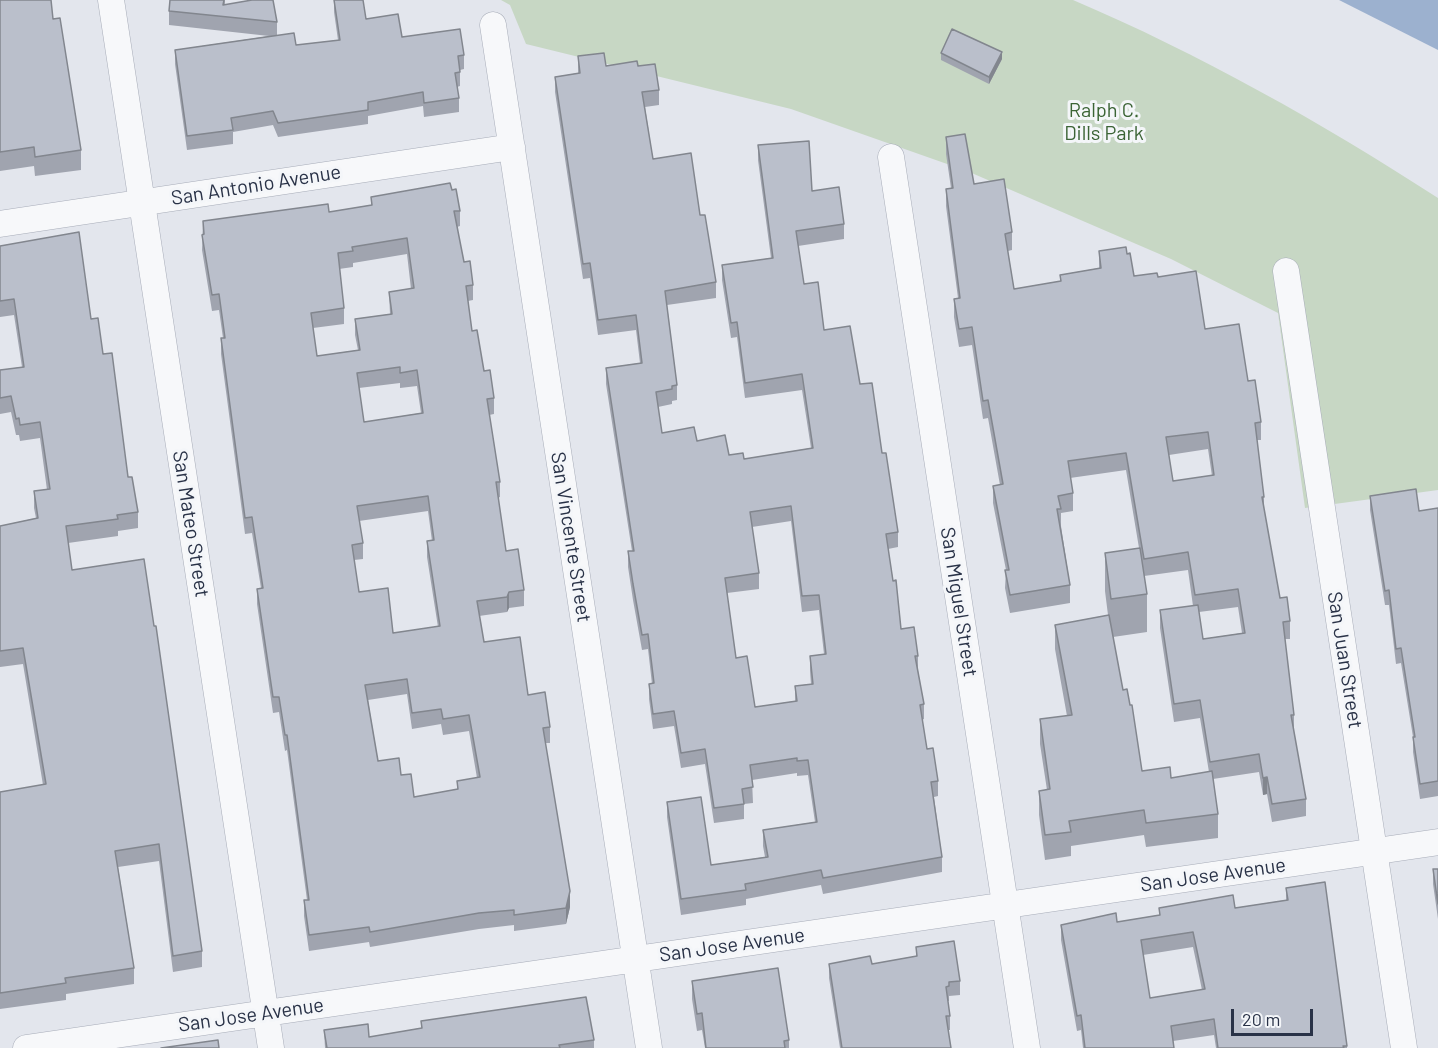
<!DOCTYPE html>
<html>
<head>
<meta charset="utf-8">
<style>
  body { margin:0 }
  #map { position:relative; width:1438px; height:1048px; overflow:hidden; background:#e3e6ed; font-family:Barlow,sans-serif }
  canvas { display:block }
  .scale { position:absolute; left:1231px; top:1009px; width:82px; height:27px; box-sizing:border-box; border:3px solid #293247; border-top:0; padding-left:8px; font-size:18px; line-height:21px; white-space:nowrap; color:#293247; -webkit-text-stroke:4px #f4f6f9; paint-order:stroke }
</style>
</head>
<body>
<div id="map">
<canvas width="1438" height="1048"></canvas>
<div class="scale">20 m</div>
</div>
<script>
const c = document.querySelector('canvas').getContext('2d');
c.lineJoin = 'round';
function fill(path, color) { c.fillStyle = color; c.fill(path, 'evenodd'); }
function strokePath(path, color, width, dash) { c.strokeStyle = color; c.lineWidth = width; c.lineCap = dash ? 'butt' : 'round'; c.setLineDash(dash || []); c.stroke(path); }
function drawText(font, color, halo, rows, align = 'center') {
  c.font = font + ' Barlow,sans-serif'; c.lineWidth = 6; c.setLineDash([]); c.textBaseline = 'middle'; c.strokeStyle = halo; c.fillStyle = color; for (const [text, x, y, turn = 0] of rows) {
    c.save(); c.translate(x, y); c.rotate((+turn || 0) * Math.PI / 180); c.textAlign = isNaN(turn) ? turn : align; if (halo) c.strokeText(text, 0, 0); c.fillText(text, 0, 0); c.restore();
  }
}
const green = new Path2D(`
  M 501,0 L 1073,0 C 1198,53 1324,124 1438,198 L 1438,490 L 1305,508 L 1278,313 L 1171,259 L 967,171 L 791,109 L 526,44 L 510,5 Z`);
const water = new Path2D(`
  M 1339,0 L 1438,0 L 1438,50 Z`);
const minor = new Path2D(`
  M 111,0 L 271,1048
  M 493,25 L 649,1048
  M 891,157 L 1027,1048
  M 0,224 L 512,147
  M 1286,271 L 1404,1048
  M 26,1048 L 1438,842`);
const wall = new Path2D(`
  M 0,0 L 53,19 L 81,150 L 81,170 L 35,176 L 34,166 L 0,171 Z
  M 225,0 L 225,4 L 277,22 L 277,35 L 296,45 L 338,40 L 334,12 L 334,0 L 366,19 L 402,37 L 464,55 L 464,69 L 460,70 L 460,86 L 457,87 L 459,98 L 459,112 L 424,117 L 423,106 L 368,116 L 368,124 L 278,137 L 273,125 L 233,132 L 233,144 L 187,150 L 175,64 L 175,50 L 269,36 L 169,25 L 169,11 Z
  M 941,53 L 1002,59 L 989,84 L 941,60 Z
  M 578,56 L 606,66 L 638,66 L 659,90 L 659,105 L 645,107 L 653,159 L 700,215 L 716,282 L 716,298 L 667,305 L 677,385 L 677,400 L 672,401 L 672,404 L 658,407 L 662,433 L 697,441 L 729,455 L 744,459 L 811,448 L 802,390 L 745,398 L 737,337 L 731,338 L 722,280 L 722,265 L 771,258 L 758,160 L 758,145 L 812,191 L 844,224 L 844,239 L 798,246 L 804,284 L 824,330 L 860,384 L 882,453 L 898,532 L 898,547 L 888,549 L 901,629 L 918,656 L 918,671 L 924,704 L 924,719 L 922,720 L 927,749 L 938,781 L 938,796 L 934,797 L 942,857 L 942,872 L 823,894 L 821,885 L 746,899 L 746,905 L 681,915 L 667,817 L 667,802 L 711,865 L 765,857 L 763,846 L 763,830 L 815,822 L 808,775 L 797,776 L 797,773 L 752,780 L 753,803 L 744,804 L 744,819 L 714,823 L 705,764 L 681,768 L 674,726 L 653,729 L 649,699 L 649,684 L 652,684 L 648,649 L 642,650 L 633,600 L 628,567 L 628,551 L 632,551 L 606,384 L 606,368 L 640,363 L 636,330 L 598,335 L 590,278 L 583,279 L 555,92 L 555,77 L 578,73 ZM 791,521 L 802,612 L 819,610 L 824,654 L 810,656 L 810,671 L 811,684 L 795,686 L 795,701 L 755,707 L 736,658 L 727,593 L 759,589 L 759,573 L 752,527 Z
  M 946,137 L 974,184 L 1012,232 L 1012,250 L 1008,251 L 1014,289 L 1060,282 L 1060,275 L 1099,268 L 1099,251 L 1127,254 L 1134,276 L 1158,277 L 1205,329 L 1248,381 L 1261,422 L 1261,440 L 1257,440 L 1264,497 L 1264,511 L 1280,598 L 1290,621 L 1290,639 L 1285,639 L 1294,715 L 1294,733 L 1306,799 L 1306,816 L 1272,822 L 1267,794 L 1263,795 L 1259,772 L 1213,779 L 1218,814 L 1218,838 L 1146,847 L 1144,835 L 1071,846 L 1071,856 L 1045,860 L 1039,815 L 1039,791 L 1047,790 L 1040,744 L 1040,719 L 1067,716 L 1055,649 L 1055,625 L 1108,615 L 1105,591 L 1105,553 L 1139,548 L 1126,470 L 1070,478 L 1073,493 L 1073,511 L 1061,513 L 1061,526 L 1070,585 L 1070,603 L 1010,613 L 1005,588 L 1006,570 L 993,503 L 993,486 L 1000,485 L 988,418 L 983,419 L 972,345 L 959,347 L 954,317 L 954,299 L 958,298 L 946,206 L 946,189 L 951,188 L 946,154 ZM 1208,449 L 1212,476 L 1173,481 L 1169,455 ZM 1188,570 L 1193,606 L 1160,610 L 1160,628 L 1174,722 L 1200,718 L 1209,772 L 1171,778 L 1142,771 L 1123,690 L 1113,637 L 1147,632 L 1147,594 L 1144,576 ZM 1238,607 L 1242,633 L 1203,639 L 1199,612 Z
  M 452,190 L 460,211 L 460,226 L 457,227 L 464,262 L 473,285 L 473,300 L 468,301 L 472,331 L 484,371 L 494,398 L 494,414 L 489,415 L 500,482 L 500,497 L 498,498 L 506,551 L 524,590 L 524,606 L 509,608 L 507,612 L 479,616 L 484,642 L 528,695 L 550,727 L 550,743 L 545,743 L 570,907 L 566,924 L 514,931 L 514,925 L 479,929 L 370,947 L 369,942 L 309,951 L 304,916 L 304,900 L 307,900 L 287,750 L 285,751 L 279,712 L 273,713 L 257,604 L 257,589 L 261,588 L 252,533 L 245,534 L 221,354 L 221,338 L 223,338 L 219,310 L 212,311 L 202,250 L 203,221 L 329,212 L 371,205 L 371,197 ZM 407,254 L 411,289 L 389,292 L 390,314 L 355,319 L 355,335 L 358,350 L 317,356 L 313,328 L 344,324 L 344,308 L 339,269 L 353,267 L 353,263 ZM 400,383 L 400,388 L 417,386 L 421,413 L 364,422 L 359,388 ZM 428,511 L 432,541 L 427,541 L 427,557 L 438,627 L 393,633 L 359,592 L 354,560 L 363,559 L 363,543 L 359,521 ZM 407,694 L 412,729 L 441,724 L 443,735 L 469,731 L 477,778 L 457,781 L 457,789 L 414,797 L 401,775 L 378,761 L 368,700 Z
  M 0,246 L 91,319 L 103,354 L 128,477 L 138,512 L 138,528 L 118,531 L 118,536 L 68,543 L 72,570 L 202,951 L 202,967 L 173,972 L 159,861 L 118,867 L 134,968 L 134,984 L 66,994 L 66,1000 L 0,1009 L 0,792 L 43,785 L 23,664 L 0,667 L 0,526 L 36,518 L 34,508 L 34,491 L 47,490 L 40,438 L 20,441 L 19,435 L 16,435 L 11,412 L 0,414 L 0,370 L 22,367 L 14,315 L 0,317 Z
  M 1370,496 L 1419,511 L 1438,508 L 1438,796 L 1420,799 L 1413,752 L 1413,737 L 1401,663 L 1396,664 L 1389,605 L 1385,605 L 1370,510 Z
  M 1433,869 L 1438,869 L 1438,919 L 1433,884 Z
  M 1286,888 L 1347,1046 L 1347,1048 L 1216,1048 L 1214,1035 L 1173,1041 L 1174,1048 L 1083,1048 L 1081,1030 L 1077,1031 L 1061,940 L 1061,925 L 1117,922 L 1159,915 L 1159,908 L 1235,908 L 1286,900 ZM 1193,947 L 1202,990 L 1150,998 L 1143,955 Z
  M 916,947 L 960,981 L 960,995 L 949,996 L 949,1001 L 948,1001 L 950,1016 L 950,1030 L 948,1030 L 951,1048 L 840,1048 L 829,978 L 829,964 L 872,964 L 916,956 Z
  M 692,981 L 789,1040 L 789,1048 L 705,1048 L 702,1030 L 697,1031 L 692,999 Z
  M 421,1021 L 594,1040 L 594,1048 L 325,1048 L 324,1030 L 369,1037 L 421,1028 Z`);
const shadedWall = new Path2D(`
  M 1002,52 L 1002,59 L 989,84 L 989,77 Z
  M 509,592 L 509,608 L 507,612 L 507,597 Z
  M 1267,777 L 1267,794 L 1263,795 L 1263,778 Z
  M 570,891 L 570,907 L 566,924 L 566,908 Z`);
const building = new Path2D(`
  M 0,0 L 51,0 L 53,19 L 60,18 L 81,150 L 35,157 L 34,147 L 0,152 Z
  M 170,0 L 224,0 L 223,5 L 252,0 L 273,0 L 277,22 L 169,11 Z
  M 334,0 L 363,0 L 366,19 L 398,14 L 402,37 L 460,29 L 464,55 L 458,56 L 460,72 L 455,73 L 459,98 L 424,103 L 423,92 L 368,102 L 368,110 L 278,123 L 273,111 L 231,118 L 233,130 L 187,136 L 175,50 L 294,33 L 296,45 L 340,40 Z
  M 952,29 L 1002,52 L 989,77 L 941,53 Z
  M 604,53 L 606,66 L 637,61 L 638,66 L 655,64 L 659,90 L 642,92 L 653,159 L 691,153 L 700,215 L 705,215 L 716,282 L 665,291 L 677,385 L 672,386 L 672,389 L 656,392 L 662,433 L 694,427 L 697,441 L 725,435 L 729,455 L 743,453 L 744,459 L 813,448 L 802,374 L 745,383 L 737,322 L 731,323 L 722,265 L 773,258 L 758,145 L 809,141 L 812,191 L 839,187 L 844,224 L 796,231 L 804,284 L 818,282 L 824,330 L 850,326 L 860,384 L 872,383 L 882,453 L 886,453 L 898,532 L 886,534 L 893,581 L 896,580 L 901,629 L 914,627 L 918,656 L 915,656 L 924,704 L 920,705 L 927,749 L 933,748 L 938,781 L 931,782 L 942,857 L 823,878 L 821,870 L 745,884 L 746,890 L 681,899 L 667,802 L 701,797 L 711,865 L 768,857 L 763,830 L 817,822 L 808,760 L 797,761 L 797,758 L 750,765 L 753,787 L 742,789 L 744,804 L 714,808 L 705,749 L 681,753 L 674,711 L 653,714 L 649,684 L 654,683 L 648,634 L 642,635 L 633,584 L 628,551 L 634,551 L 606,368 L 642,363 L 636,315 L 598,320 L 590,263 L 583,264 L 555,77 L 580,73 L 578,56 ZM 791,506 L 802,596 L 819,595 L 826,654 L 810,656 L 813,684 L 795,686 L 797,701 L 755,707 L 747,656 L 736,658 L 725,578 L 759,573 L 750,512 Z
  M 965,134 L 974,184 L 1004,179 L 1012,232 L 1005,234 L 1014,289 L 1061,281 L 1060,275 L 1101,268 L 1099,251 L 1126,247 L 1127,254 L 1130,253 L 1134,276 L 1157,273 L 1158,277 L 1196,271 L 1205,329 L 1239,324 L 1248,381 L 1255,380 L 1261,422 L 1255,423 L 1264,497 L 1262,497 L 1280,598 L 1287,597 L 1290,621 L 1283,622 L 1294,715 L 1291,715 L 1306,799 L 1272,804 L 1267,777 L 1263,778 L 1259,754 L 1210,762 L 1200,700 L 1174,704 L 1160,610 L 1198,605 L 1203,639 L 1245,633 L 1238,589 L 1195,595 L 1188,552 L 1144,559 L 1126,453 L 1068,461 L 1073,493 L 1058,496 L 1061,509 L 1057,509 L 1070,585 L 1010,595 L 1005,570 L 1009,570 L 993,486 L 1003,484 L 988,400 L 983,401 L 972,327 L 959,329 L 954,299 L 960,298 L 946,189 L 953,188 L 946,137 ZM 1208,432 L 1214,475 L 1173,481 L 1166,437 Z
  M 450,183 L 452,190 L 456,189 L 460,211 L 454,211 L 464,262 L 470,261 L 473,285 L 466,286 L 472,331 L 477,330 L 484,371 L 490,370 L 494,398 L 487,399 L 500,482 L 496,482 L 506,551 L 518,549 L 524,590 L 509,592 L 507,597 L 477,601 L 484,642 L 520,637 L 528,695 L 545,692 L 550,727 L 543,728 L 570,891 L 566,908 L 514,915 L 514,910 L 479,913 L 370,932 L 369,927 L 309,935 L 304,900 L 309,900 L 287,735 L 285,735 L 279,697 L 273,697 L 257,589 L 263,588 L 252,517 L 245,518 L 221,338 L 225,338 L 219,294 L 212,295 L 202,235 L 204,234 L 203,221 L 328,204 L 329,212 L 372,205 L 371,197 ZM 407,238 L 414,288 L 389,292 L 392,314 L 355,319 L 360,350 L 317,356 L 311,313 L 344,308 L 338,253 L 353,251 L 352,247 ZM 400,367 L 400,373 L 417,370 L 423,413 L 364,422 L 357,373 ZM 428,496 L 434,540 L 427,541 L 440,626 L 393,633 L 388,588 L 359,592 L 352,545 L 363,543 L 357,506 ZM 407,679 L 412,713 L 441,709 L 443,719 L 469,715 L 480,777 L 457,781 L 458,789 L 414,797 L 411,774 L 401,775 L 399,758 L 378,761 L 365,685 Z
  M 79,232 L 91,319 L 98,318 L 103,354 L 112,353 L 128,477 L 132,477 L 138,512 L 117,515 L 118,519 L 66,526 L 72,570 L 144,559 L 154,626 L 156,626 L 202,951 L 173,956 L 159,844 L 115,851 L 134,968 L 65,978 L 66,983 L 0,993 L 0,792 L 46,784 L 23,648 L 0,651 L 0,526 L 38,518 L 34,491 L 50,489 L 40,422 L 20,425 L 19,418 L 16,419 L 11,396 L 0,398 L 0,370 L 24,367 L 14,299 L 0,301 L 0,246 Z
  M 1416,489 L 1419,511 L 1438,508 L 1438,781 L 1420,784 L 1413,737 L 1415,737 L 1401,648 L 1396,649 L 1389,590 L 1385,591 L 1370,496 Z
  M 1140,548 L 1147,594 L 1111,599 L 1105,553 Z
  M 1109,615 L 1123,690 L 1127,689 L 1130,705 L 1132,705 L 1142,771 L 1170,767 L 1171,778 L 1212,771 L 1218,814 L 1146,823 L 1144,810 L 1069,821 L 1071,832 L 1045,835 L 1039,791 L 1050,789 L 1040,719 L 1072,715 L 1055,625 Z
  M 1433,869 L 1438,869 L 1438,904 Z
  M 1325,882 L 1347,1046 L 1343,1046 L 1344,1048 L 1218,1048 L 1214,1019 L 1171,1026 L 1174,1048 L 1085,1048 L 1081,1015 L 1077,1016 L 1061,925 L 1116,913 L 1117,922 L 1160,915 L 1159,908 L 1233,895 L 1235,908 L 1288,900 L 1286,888 ZM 1193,932 L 1205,989 L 1150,998 L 1141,940 Z
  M 954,941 L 960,981 L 949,982 L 949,986 L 946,987 L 950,1016 L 946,1016 L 951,1048 L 842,1048 L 829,964 L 870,956 L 872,964 L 917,956 L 916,947 Z
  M 778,968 L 789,1040 L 784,1041 L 785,1048 L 706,1048 L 702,1013 L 697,1014 L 692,981 Z
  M 586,997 L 594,1040 L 559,1045 L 560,1048 L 327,1048 L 324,1030 L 368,1024 L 369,1037 L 422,1028 L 421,1021 Z
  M 218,1040 L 219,1048 L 161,1048 Z`);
const parkNames = [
  ["Ralph C.",1104,110],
  ["Dills Park",1104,133]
];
const streetNames = [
  ["San Antonio Avenue",256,185,-9],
  ["San Mateo Street",191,524,81],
  ["San Vincente Street",571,537,81],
  ["San Miguel Street",959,602,81],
  ["San Juan Street",1345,660,81],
  ["San Jose Avenue",1213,875,-8],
  ["San Jose Avenue",732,945,-8],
  ["San Jose Avenue",251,1015,-8]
];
fill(green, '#c7d7c4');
fill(water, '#9cb1cf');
strokePath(minor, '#a7acb8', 27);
strokePath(minor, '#f7f8fa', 26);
fill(wall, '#a0a4af');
fill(shadedWall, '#82868e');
fill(building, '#babfcb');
strokePath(building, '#82868e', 1.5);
drawText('20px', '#3b6435', '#f4f6f9', parkNames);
drawText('20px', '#293247', '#f4f6f9', streetNames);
</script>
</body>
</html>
